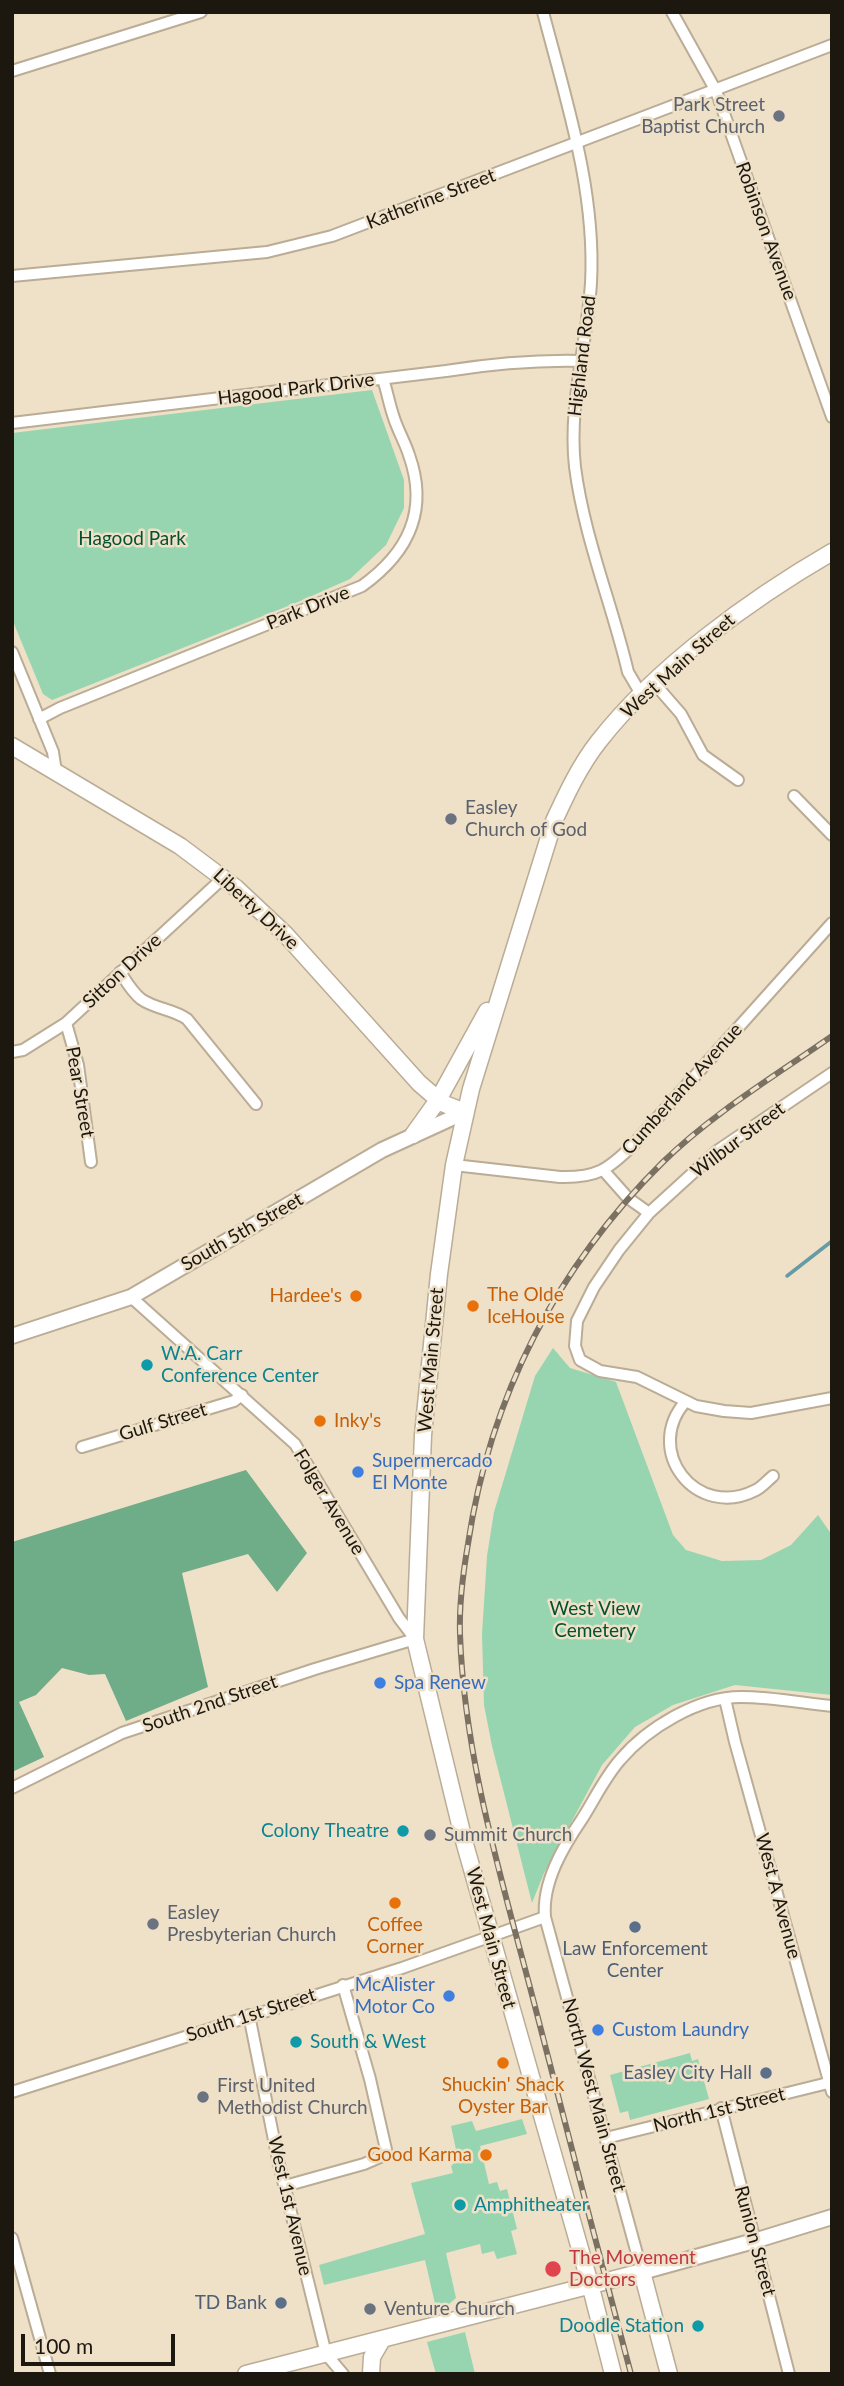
<!DOCTYPE html>
<html>
<head>
<meta charset="utf-8">
<style>
  body { margin:0 }
  #map { position:relative; width:844px; height:2386px; overflow:hidden; background:#efe0c8; font-family:Lato,sans-serif }
  canvas { display:block }
  .frame { position:absolute; inset:0; border:14px solid #1c170f; pointer-events:none }
  .scale { position:absolute; left:21px; top:2334px; width:154px; height:32px; box-sizing:border-box; border:4px solid #1c170f; border-top:0; padding-left:9px; font-size:21px; line-height:24px; white-space:nowrap; color:#1c170f; -webkit-text-stroke:5px #efe0c8; paint-order:stroke }
</style>
</head>
<body>
<div id="map">
<canvas width="844" height="2386"></canvas>
<div class="frame"></div>
<div class="scale">100 m</div>
</div>
<script>
const c = document.querySelector('canvas').getContext('2d');
c.lineJoin = 'round';
function fill(path, color) { c.fillStyle = color; c.fill(path, 'evenodd'); }
function strokePath(path, color, width, dash) { c.strokeStyle = color; c.lineWidth = width; c.lineCap = dash ? 'butt' : 'round'; c.setLineDash(dash || []); c.stroke(path); }
function drawText(font, color, halo, rows, align = 'center') {
  c.font = font + ' Lato,sans-serif'; c.lineWidth = 5; c.setLineDash([]); c.textBaseline = 'middle'; c.strokeStyle = halo; c.fillStyle = color; for (const [text, x, y, turn = 0] of rows) {
    c.save(); c.translate(x, y); c.rotate((+turn || 0) * Math.PI / 180); c.textAlign = isNaN(turn) ? turn : align; if (halo) c.strokeText(text, 0, 0); c.fillText(text, 0, 0); c.restore();
  }
}
const green = new Path2D(`
  M 372,390 L 404,480 L 404,508 L 386,545 L 350,579 L 298,602 L 52,700 L 43,694 L 12,619 L 12,433 Z
  M 553,1348 L 570,1368 L 616,1382 L 673,1535 L 686,1550 L 722,1561 L 761,1560 L 791,1545 L 818,1515 L 832,1535 L 832,1695 L 735,1685 L 673,1705 L 635,1727 L 602,1765 L 544,1873 L 532,1903 L 492,1746 L 484,1705 L 482,1634 L 487,1556 L 494,1512 L 535,1376 Z
  M 690,2053 L 692,2061 L 698,2059 L 709,2099 L 630,2120 L 628,2111 L 620,2113 L 610,2075 Z
  M 522,2119 L 527,2134 L 480,2146 L 489,2184 L 497,2182 L 500,2191 L 507,2189 L 517,2229 L 511,2231 L 517,2254 L 497,2259 L 494,2251 L 482,2254 L 480,2244 L 446,2253 L 456,2298 L 449,2304 L 436,2308 L 425,2260 L 324,2285 L 319,2265 L 425,2234 L 411,2183 L 453,2173 L 451,2166 L 458,2159 L 451,2126 L 472,2121 L 476,2131 Z
  M 465,2332 L 475,2374 L 436,2374 L 427,2342 Z`);
const forest = new Path2D(`
  M 246,1470 L 307,1553 L 277,1592 L 248,1554 L 182,1573 L 208,1687 L 126,1721 L 105,1674 L 89,1675 L 62,1668 L 36,1695 L 19,1702 L 44,1757 L 12,1772 L 12,1542 Z`);
const stream = new Path2D(`
  M 787,1276 L 832,1241`);
const minor = new Path2D(`
  M 543,12 C 566,100 596,191 591,283 C 587,344 568,405 575,467 C 584,537 612,604 628,672 L 641,694
  M 672,12 L 716,91 L 832,417
  M 12,71 L 201,12
  M 12,276 L 267,252 L 332,236 L 832,45
  M 12,423 L 446,371 C 491,364 535,360 580,361
  M 12,652 L 53,752 L 56,772
  M 654,683 L 681,714 L 703,755 L 738,780
  M 39,719 L 60,708 L 362,586 C 408,553 429,511 409,455 C 405,442 397,429 393,415 C 389,403 387,391 383,379
  M 794,796 L 832,835
  M 120,972 C 126,981 132,992 141,999 C 155,1009 173,1009 187,1019 L 256,1104
  M 66,1023 L 78,1065 L 91,1162
  M 12,1052 L 23,1050 L 66,1023 L 223,878
  M 832,1073 L 717,1151 L 649,1213 L 619,1250 L 594,1287 L 577,1321 L 575,1346 L 580,1360 L 600,1371 L 637,1377 L 696,1406 L 724,1411 L 751,1413 L 832,1398
  M 454,1165 L 560,1177 C 596,1178 608,1170 633,1145 L 832,923
  M 604,1171 L 628,1198 L 649,1213
  M 686,1401 C 642,1450 696,1521 756,1490 C 762,1487 767,1481 773,1476
  M 82,1447 L 234,1401 L 242,1395
  M 725,1699 L 735,1742 L 832,2092
  M 12,1788 L 122,1733 L 315,1669 L 415,1639 L 399,1618 L 295,1444 L 131,1297
  M 249,2015 L 278,2160 L 326,2354 L 343,2374
  M 12,2092 L 402,1968 L 545,1917
  M 721,2108 L 789,2374
  M 606,2138 L 832,2082
  M 285,2186 L 364,2164 L 387,2154 L 370,2079 L 343,1985
  M 12,2238 L 50,2374
  M 642,2272 L 545,1917 C 542,1882 563,1847 582,1819 C 594,1800 605,1777 620,1760 C 647,1728 698,1697 741,1697 C 771,1697 802,1703 832,1706`);
const tertiary = new Path2D(`
  M 12,1336 L 131,1297 L 382,1150 L 465,1112
  M 642,2272 L 754,2241 L 832,2217`);
const secondary = new Path2D(`
  M 12,746 L 180,846 L 236,888 L 286,935 L 419,1083 L 442,1103 L 465,1112
  M 413,1135 L 438,1100 L 487,1011
  M 246,2374 L 642,2272 L 669,2374
  M 371,2374 L 372,2357 L 382,2340
  M 613,2374 L 590,2284 L 464,1841 L 415,1639 L 423,1435 L 439,1274 L 454,1165 L 471,1089 L 554,821 C 567,793 580,765 599,741 C 657,667 751,599 832,552`);
const rail = new Path2D(`
  M 631,2374 C 597,2248 565,2121 532,1995 C 501,1877 464,1756 460,1634 C 459,1604 463,1573 468,1544 C 490,1396 557,1267 663,1162 C 713,1113 775,1076 832,1036`);
const markers = [
  [779,116,7,"#6b7280"],
  [451,819,7,"#6b7280"],
  [356,1296,7,"#e8710a"],
  [473,1306,7,"#e8710a"],
  [147,1365,7,"#0f9aa8"],
  [320,1421,7,"#e8710a"],
  [358,1472,7,"#3f7fe0"],
  [380,1683,7,"#3f7fe0"],
  [403,1831,7,"#0f9aa8"],
  [430,1835,7,"#6b7280"],
  [395,1903,7,"#e8710a"],
  [153,1924,7,"#6b7280"],
  [635,1927,7,"#5c6f8a"],
  [449,1996,7,"#3f7fe0"],
  [598,2030,7,"#3f7fe0"],
  [296,2042,7,"#0f9aa8"],
  [503,2063,7,"#e8710a"],
  [766,2073,7,"#5c6f8a"],
  [203,2097,7,"#6b7280"],
  [486,2155,7,"#e8710a"],
  [460,2205,7,"#0f9aa8"],
  [553,2269,9,"#e0444e"],
  [281,2303,7,"#5c6f8a"],
  [370,2309,7,"#6b7280"],
  [698,2326,7,"#0f9aa8"]
];
const worshipNames = [
  ["Park Street",765,105,"right"],
  ["Baptist Church",765,127,"right"],
  ["Easley",465,808],
  ["Church of God",465,830],
  ["Summit Church",444,1835],
  ["Easley",167,1913],
  ["Presbyterian Church",167,1935],
  ["First United",217,2086],
  ["Methodist Church",217,2108],
  ["Venture Church",384,2309]
];
const streetNames = [
  ["Katherine Street",431,199,-21],
  ["Robinson Avenue",766,231,70],
  ["Highland Road",582,356,-83],
  ["Hagood Park Drive",296,389,-7],
  ["Park Drive",308,608,-22],
  ["West Main Street",678,666,-42],
  ["Liberty Drive",256,909,43],
  ["Sitton Drive",122,971,-43],
  ["Cumberland Avenue",682,1089,-48],
  ["Pear Street",80,1092,80],
  ["Wilbur Street",738,1140,-37],
  ["South 5th Street",242,1232,-30],
  ["West Main Street",431,1360,-85],
  ["Gulf Street",163,1422,-17],
  ["Folger Avenue",329,1502,59],
  ["South 2nd Street",210,1704,-19],
  ["West A Avenue",778,1896,75],
  ["West Main Street",491,1938,75],
  ["South 1st Street",251,2015,-18],
  ["North West Main Street",594,2095,75],
  ["North 1st Street",719,2110,-14],
  ["West 1st Avenue",290,2206,77],
  ["Runion Street",755,2241,75]
];
const parkNames = [
  ["Hagood Park",132,539],
  ["West View",595,1609],
  ["Cemetery",595,1631]
];
const foodNames = [
  ["The Olde",487,1295],
  ["IceHouse",487,1317],
  ["Hardee's",342,1296,"right"],
  ["Inky's",334,1421],
  ["Coffee",395,1925,"center"],
  ["Corner",395,1947,"center"],
  ["Shuckin' Shack",503,2085,"center"],
  ["Oyster Bar",503,2107,"center"],
  ["Good Karma",472,2155,"right"]
];
const cultureNames = [
  ["W.A. Carr",161,1354],
  ["Conference Center",161,1376],
  ["Colony Theatre",389,1831,"right"],
  ["South & West",310,2042],
  ["Amphitheater",474,2205],
  ["Doodle Station",684,2326,"right"]
];
const shopNames = [
  ["Supermercado",372,1461],
  ["El Monte",372,1483],
  ["Spa Renew",394,1683],
  ["McAlister",435,1985,"right"],
  ["Motor Co",435,2007,"right"],
  ["Custom Laundry",612,2030]
];
const serviceNames = [
  ["Law Enforcement",635,1949,"center"],
  ["Center",635,1971,"center"],
  ["Easley City Hall",752,2073],
  ["TD Bank",267,2303]
];
const healthNames = [
  ["The Movement",569,2258],
  ["Doctors",569,2280]
];
fill(green, '#97d5b0');
fill(forest, '#6fac88');
strokePath(stream, '#649ba6', 3.5);
strokePath(minor, '#baac95', 14);
strokePath(tertiary, '#baac95', 18);
strokePath(secondary, '#baac95', 19);
strokePath(minor, '#fff', 10);
strokePath(tertiary, '#fff', 14);
strokePath(secondary, '#fff', 16);
strokePath(rail, '#7b7162', 6);
strokePath(rail, '#efe0c8', 3.5, [10]);
for (const [x, y, r, color] of markers) { const dot = new Path2D(); dot.arc(x, y, r, 0, 2 * Math.PI); c.fillStyle = color; c.fill(dot); strokePath(dot, '#efe0c8', 2.5); }
drawText('19px', '#5b616d', '#efe0c8', worshipNames, 'left');
drawText('19px', '#1c170f', '#efe0c8', streetNames);
drawText('19px', '#015230', '#efe0c8', parkNames);
drawText('19px', '#c56008', '#efe0c8', foodNames, 'left');
drawText('19px', '#0d838f', '#efe0c8', cultureNames, 'left');
drawText('19px', '#366cbe', '#efe0c8', shopNames, 'left');
drawText('19px', '#4e5e75', '#efe0c8', serviceNames, 'right');
drawText('19px', '#be3a42', '#efe0c8', healthNames, 'left');
</script>
</body>
</html>
